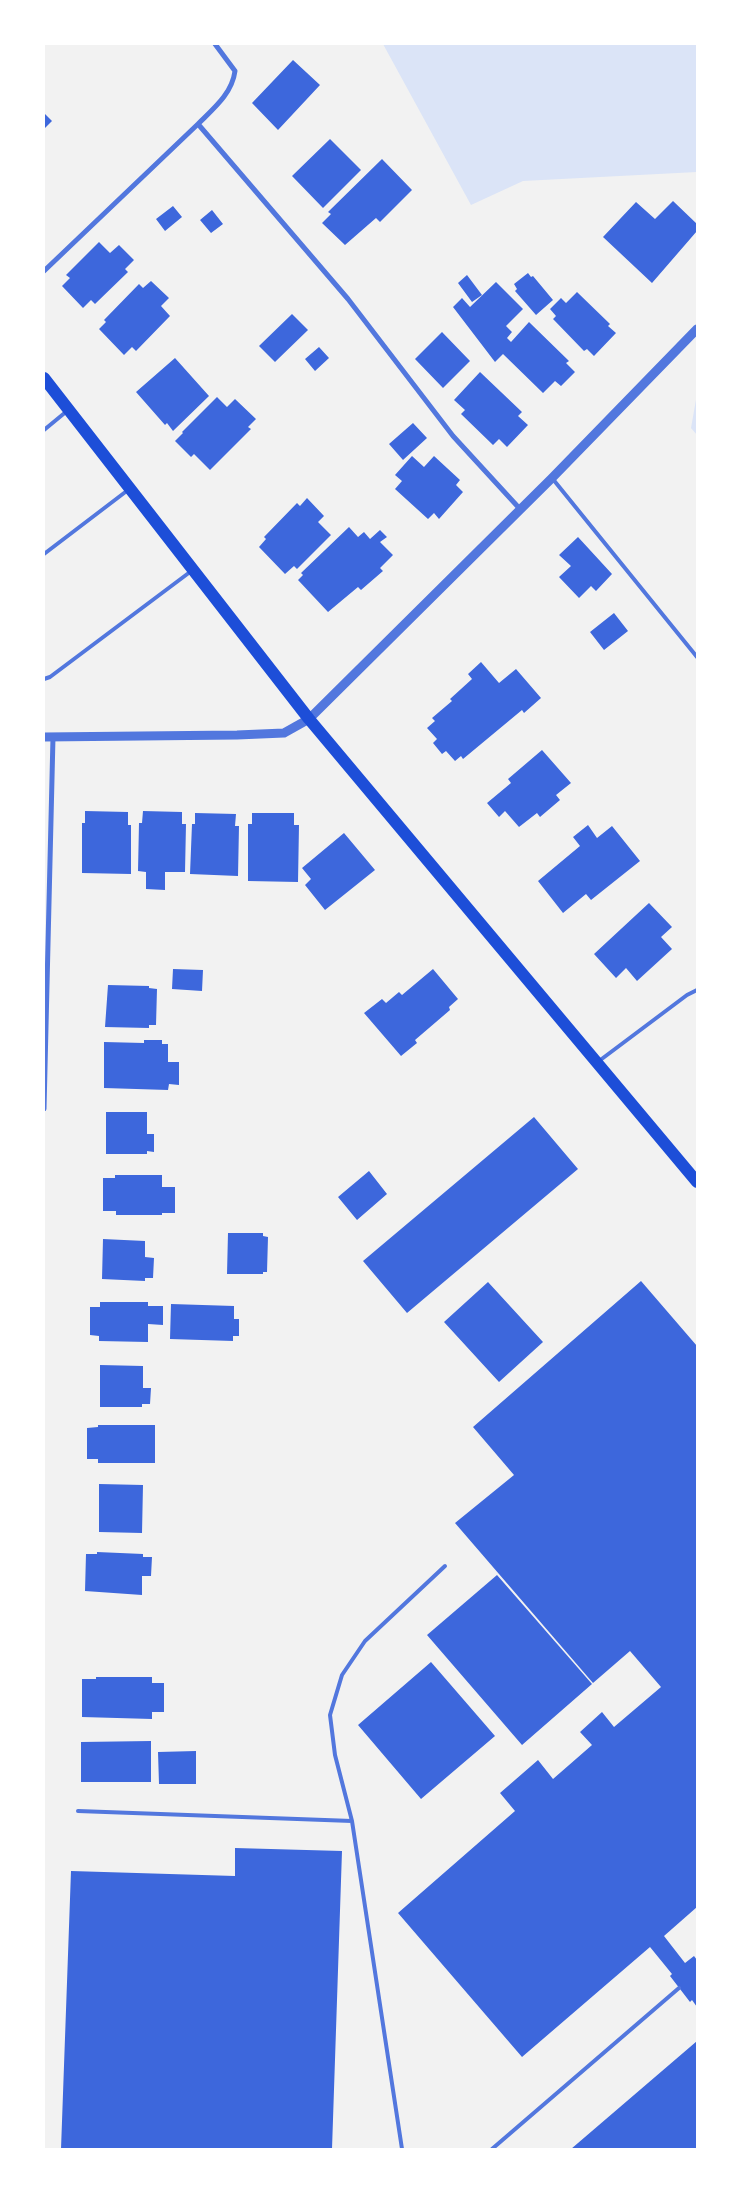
<!DOCTYPE html>
<html>
<head>
<meta charset="utf-8">
<style>
  body { margin:0 }
  #map { position:relative; width:741px; height:2193px; overflow:hidden; background:#f2f2f2; font-family:Arial,sans-serif }
  canvas { display:block }
  .frame { position:absolute; inset:0; border:45px solid #fff; pointer-events:none }
</style>
</head>
<body>
<div id="map">
<canvas width="741" height="2193"></canvas>
<div class="frame"></div>
</div>
<script>
const c = document.querySelector('canvas').getContext('2d');
c.lineJoin = 'round';
function fill(path, color) { c.fillStyle = color; c.fill(path, 'evenodd'); }
function strokePath(path, color, width, dash) { c.strokeStyle = color; c.lineWidth = width; c.lineCap = dash ? 'butt' : 'round'; c.setLineDash(dash || []); c.stroke(path); }
const green = new Path2D(`
  M 383,44 L 697,44 L 697,172 L 523,181 L 471,205 Z
  M 697,394 L 697,435 L 691,428 Z`);
const building = new Path2D(`
  M 293,60 L 320,85 L 278,130 L 252,103 Z
  M 44,113 L 52,121 L 44,129 Z
  M 330,139 L 361,170 L 323,208 L 292,176 Z
  M 382,159 L 412,190 L 380,222 L 376,218 L 345,245 L 322,223 L 331,214 L 328,212 Z
  M 673,201 L 697,224 L 697,231 L 652,283 L 603,237 L 636,202 L 655,219 Z
  M 173,206 L 182,217 L 165,231 L 156,219 Z
  M 212,210 L 223,224 L 211,233 L 200,220 Z
  M 99,242 L 110,253 L 119,245 L 134,260 L 125,269 L 128,272 L 95,304 L 91,300 L 83,308 L 62,286 L 70,278 L 66,275 Z
  M 528,273 L 531,277 L 533,276 L 553,300 L 536,315 L 515,291 L 517,289 L 514,284 Z
  M 467,275 L 482,295 L 472,302 L 458,283 Z
  M 151,281 L 169,298 L 161,306 L 170,316 L 136,351 L 132,347 L 124,355 L 99,329 L 106,322 L 104,320 L 139,284 L 143,288 Z
  M 496,282 L 523,309 L 506,326 L 512,332 L 507,338 L 511,342 L 529,322 L 569,361 L 566,363 L 575,372 L 561,386 L 555,381 L 543,393 L 503,354 L 495,362 L 453,307 L 462,298 L 470,307 Z
  M 577,292 L 610,324 L 608,326 L 616,333 L 594,356 L 587,349 L 584,351 L 553,319 L 556,316 L 550,309 L 561,298 L 566,303 Z
  M 292,314 L 308,330 L 275,362 L 259,346 Z
  M 442,332 L 470,361 L 443,388 L 415,359 Z
  M 319,347 L 329,358 L 315,371 L 305,359 Z
  M 175,358 L 209,396 L 173,431 L 167,423 L 165,425 L 136,392 Z
  M 480,372 L 522,412 L 518,416 L 528,425 L 507,447 L 499,439 L 493,445 L 461,414 L 465,410 L 454,400 Z
  M 217,397 L 227,407 L 235,399 L 256,419 L 248,427 L 251,429 L 210,470 L 194,454 L 191,457 L 175,441 L 183,433 L 182,432 Z
  M 413,423 L 427,438 L 403,460 L 389,444 Z
  M 412,456 L 424,467 L 434,456 L 460,480 L 456,485 L 463,492 L 439,519 L 434,513 L 428,519 L 395,489 L 402,481 L 395,475 Z
  M 307,498 L 324,516 L 318,522 L 331,535 L 297,569 L 294,566 L 285,574 L 259,547 L 266,539 L 264,537 L 297,503 L 300,506 Z
  M 349,527 L 358,537 L 364,532 L 370,539 L 380,530 L 387,537 L 380,542 L 393,555 L 380,568 L 383,571 L 361,590 L 358,587 L 328,612 L 298,580 L 303,575 L 301,573 Z
  M 578,537 L 612,574 L 596,591 L 591,586 L 579,598 L 559,577 L 571,566 L 559,555 Z
  M 614,613 L 628,631 L 604,650 L 590,632 Z
  M 481,662 L 499,683 L 516,669 L 541,698 L 524,713 L 522,710 L 463,759 L 461,756 L 455,761 L 446,751 L 442,754 L 433,743 L 437,739 L 427,728 L 435,721 L 432,718 L 452,701 L 450,699 L 472,679 L 468,674 Z
  M 542,750 L 571,783 L 556,795 L 560,800 L 540,817 L 537,813 L 519,827 L 505,811 L 499,817 L 487,803 L 511,783 L 508,779 Z
  M 85,811 L 128,812 L 128,825 L 131,825 L 131,874 L 82,873 L 82,823 L 85,823 Z
  M 143,811 L 182,812 L 182,824 L 186,824 L 185,872 L 165,872 L 165,890 L 146,889 L 146,872 L 138,871 L 139,823 L 142,823 Z
  M 195,813 L 236,814 L 235,826 L 239,826 L 238,876 L 190,874 L 192,824 L 195,824 Z
  M 252,813 L 294,813 L 294,825 L 299,825 L 298,882 L 248,881 L 248,824 L 252,824 Z
  M 588,825 L 597,838 L 612,826 L 640,861 L 591,900 L 586,894 L 563,913 L 538,881 L 580,846 L 573,837 Z
  M 344,833 L 375,870 L 325,910 L 305,885 L 311,879 L 302,868 Z
  M 649,903 L 672,927 L 661,937 L 672,949 L 637,981 L 626,968 L 616,978 L 594,954 Z
  M 173,969 L 203,970 L 202,991 L 172,989 Z
  M 433,969 L 458,999 L 449,1007 L 450,1010 L 415,1040 L 417,1043 L 401,1056 L 364,1013 L 382,999 L 386,1003 L 399,992 L 402,995 Z
  M 108,985 L 149,986 L 149,988 L 157,989 L 156,1025 L 149,1025 L 149,1028 L 105,1027 Z
  M 144,1040 L 162,1040 L 162,1044 L 168,1044 L 168,1062 L 179,1062 L 179,1085 L 169,1084 L 168,1090 L 104,1088 L 104,1042 L 144,1043 Z
  M 106,1112 L 147,1112 L 147,1134 L 154,1134 L 154,1152 L 147,1151 L 147,1154 L 106,1154 Z
  M 534,1117 L 578,1169 L 407,1313 L 363,1261 Z
  M 369,1171 L 387,1194 L 357,1220 L 338,1197 Z
  M 115,1175 L 162,1175 L 162,1187 L 175,1187 L 175,1213 L 162,1213 L 162,1215 L 116,1215 L 116,1211 L 103,1211 L 103,1178 L 115,1178 Z
  M 228,1233 L 263,1233 L 263,1236 L 268,1237 L 267,1272 L 263,1272 L 263,1274 L 227,1274 Z
  M 103,1239 L 145,1241 L 145,1257 L 154,1258 L 153,1278 L 145,1278 L 145,1281 L 102,1279 Z
  M 641,1281 L 697,1346 L 697,1907 L 664,1936 L 685,1963 L 694,1956 L 697,1960 L 697,2007 L 692,2000 L 690,2002 L 670,1976 L 672,1974 L 650,1947 L 522,2057 L 398,1913 L 515,1811 L 500,1793 L 538,1760 L 553,1779 L 592,1745 L 580,1732 L 602,1712 L 614,1727 L 661,1687 L 630,1651 L 593,1683 L 455,1523 L 514,1475 L 473,1427 Z
  M 488,1282 L 543,1342 L 499,1382 L 444,1322 Z
  M 100,1302 L 148,1302 L 148,1306 L 163,1306 L 163,1325 L 148,1324 L 148,1342 L 99,1341 L 99,1336 L 90,1335 L 90,1307 L 100,1307 Z
  M 171,1304 L 234,1306 L 234,1319 L 239,1319 L 239,1336 L 233,1336 L 233,1341 L 170,1339 Z
  M 100,1365 L 143,1366 L 143,1388 L 151,1388 L 150,1404 L 142,1404 L 142,1407 L 100,1407 Z
  M 98,1425 L 155,1425 L 155,1463 L 98,1463 L 98,1459 L 87,1459 L 87,1428 L 98,1427 Z
  M 99,1484 L 143,1485 L 142,1533 L 99,1532 Z
  M 97,1552 L 143,1554 L 143,1557 L 152,1557 L 151,1576 L 142,1576 L 142,1595 L 85,1591 L 86,1554 L 97,1554 Z
  M 497,1575 L 592,1684 L 522,1745 L 427,1635 Z
  M 431,1662 L 495,1736 L 421,1799 L 358,1725 Z
  M 96,1677 L 152,1677 L 152,1683 L 164,1683 L 164,1712 L 152,1712 L 152,1719 L 82,1717 L 82,1679 L 96,1679 Z
  M 151,1741 L 151,1782 L 81,1782 L 81,1742 Z
  M 196,1751 L 196,1784 L 159,1784 L 158,1752 Z
  M 235,1848 L 342,1851 L 332,2149 L 61,2149 L 71,1871 L 235,1876 Z
  M 697,2041 L 697,2149 L 571,2149 Z`);
const service = new Path2D(`
  M 44,430 L 67,411
  M 552,478 L 697,657
  M 44,554 L 128,490
  M 44,679 L 50,677 L 190,572
  M 599,1061 L 687,995 L 697,990
  M 78,1811 L 352,1821
  M 402,2149 L 352,1821 L 335,1755 L 330,1715 L 342,1675 L 365,1641 L 445,1566
  M 492,2149 L 679,1988`);
const minor = new Path2D(`
  M 215,44 L 235,71 C 232,94 213,109 198,124 L 348,299 L 453,436 L 520,509
  M 44,271 L 198,124
  M 44,1109 L 53,737`);
const tertiary = new Path2D(`
  M 44,737 L 237,735 L 284,733 L 309,719 L 552,478 L 697,329`);
const primary = new Path2D(`
  M 44,378 L 309,719 L 697,1182`);
fill(green, '#dbe4f7');
fill(building, '#3d67dc');
strokePath(service, '#5277de', 4);
strokePath(minor, '#5277de', 5);
strokePath(tertiary, '#5277de', 9);
strokePath(primary, '#1d4ed8', 12);
</script>
</body>
</html>
